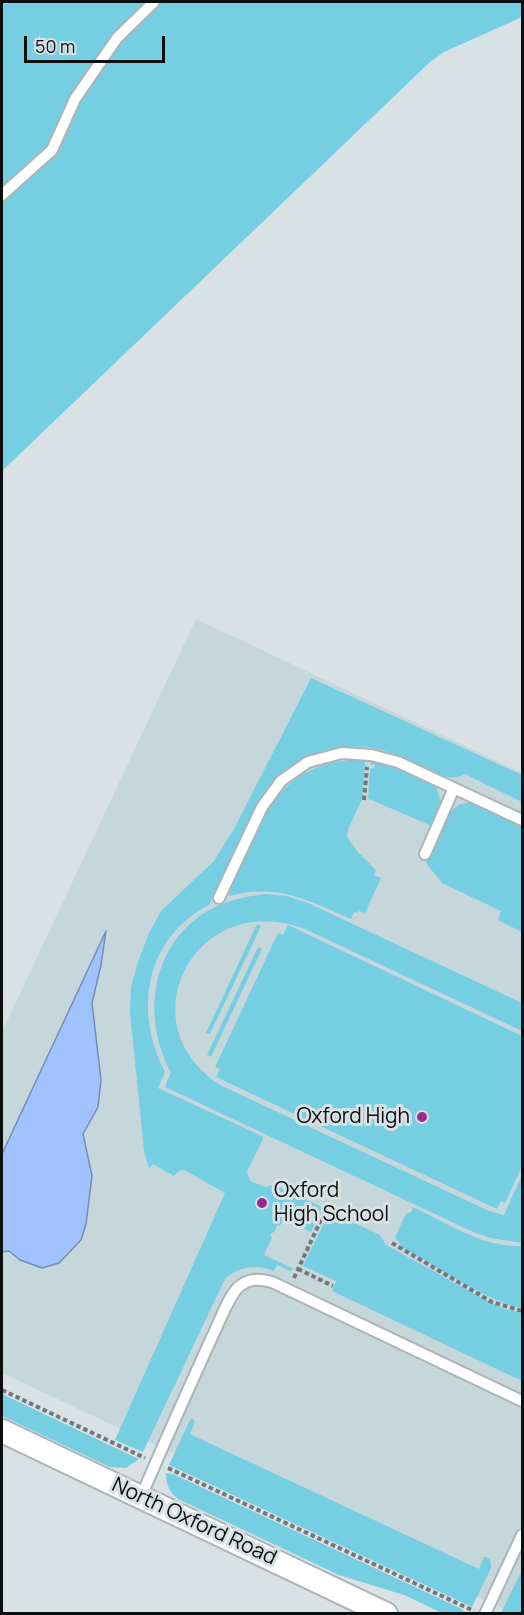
<!DOCTYPE html>
<html>
<head>
<meta charset="utf-8">
<style>
  body { margin:0 }
  #map { position:relative; width:524px; height:1615px; overflow:hidden; background:#d8e1e3; font-family:Manrope,sans-serif }
  canvas { display:block }
  .frame { position:absolute; inset:0; border:3px solid #0c0f10; pointer-events:none }
  .scale { position:absolute; left:24px; top:36px; width:141px; height:27px; box-sizing:border-box; border:3px solid #0c0f10; border-top:0; padding-left:8px; font-size:18px; line-height:21px; white-space:nowrap; color:#0c0f10; -webkit-text-stroke:4px #d8e1e3; paint-order:stroke }
</style>
</head>
<body>
<div id="map">
<canvas width="524" height="1615"></canvas>
<div class="frame"></div>
<div class="scale">50 m</div>
</div>
<script>
const c = document.querySelector('canvas').getContext('2d');
c.lineJoin = 'round';
function fill(path, color) { c.fillStyle = color; c.fill(path, 'evenodd'); }
function strokePath(path, color, width, dash) { c.strokeStyle = color; c.lineWidth = width; c.lineCap = dash ? 'butt' : 'round'; c.setLineDash(dash || []); c.stroke(path); }
function drawText(font, color, halo, rows, align = 'center') {
  c.font = font + ' Manrope,sans-serif'; c.lineWidth = 6; c.setLineDash([]); c.textBaseline = 'middle'; c.strokeStyle = halo; c.fillStyle = color; for (const [text, x, y, turn = 0] of rows) {
    c.save(); c.translate(x, y); c.rotate((+turn || 0) * Math.PI / 180); c.textAlign = isNaN(turn) ? turn : align; if (halo) c.strokeText(text, 0, 0); c.fillText(text, 0, 0); c.restore();
  }
}
const built = new Path2D(`
  M 196,619 L 522,773 L 522,1613 L 512,1613 L 2,1373 L 2,1032 Z`);
const green = new Path2D(`
  M 2,2 L 522,2 L 522,17 L 444,52 L 430,62 L 2,471 Z
  M 311,678 L 522,775 L 522,802 L 465,774 C 451,783 436,773 423,767 C 411,761 398,755 385,751 C 344,738 296,755 269,787 C 258,800 250,818 242,834 C 231,858 220,881 209,905 C 144,939 134,1011 165,1072 L 158,1088 L 264,1137 L 247,1171 L 250,1181 L 265,1187 L 274,1185 L 322,1207 L 311,1232 L 283,1219 L 280,1226 L 277,1225 L 274,1233 L 272,1232 L 270,1236 L 272,1237 L 264,1255 L 294,1269 L 290,1271 L 277,1265 L 274,1271 C 255,1264 240,1266 225,1279 L 143,1452 L 115,1440 L 225,1193 L 184,1170 L 179,1171 L 174,1176 L 153,1164 L 149,1168 L 144,1151 L 130,1012 L 131,987 L 138,962 L 149,933 L 161,911 L 214,861 L 234,829 Z
  M 363,759 L 365,763 L 362,799 L 348,830 L 347,837 L 357,851 L 376,870 L 374,875 L 381,878 L 365,913 L 359,911 L 357,913 L 354,912 L 351,919 C 308,900 277,883 229,896 L 231,886 C 262,819 276,762 363,759 Z
  M 372,760 C 392,764 420,774 436,787 L 441,802 L 432,826 L 369,799 L 368,800 L 370,768 L 373,769 L 375,765 L 370,764 Z
  M 471,802 L 522,827 L 522,932 L 498,920 L 501,911 L 442,883 L 426,863 L 450,812 L 460,804 Z
  M 266,894 L 286,896 L 308,903 L 522,1003 L 522,1031 L 307,930 C 196,885 123,1025 222,1086 L 489,1211 L 504,1215 L 522,1175 L 522,1243 L 490,1238 L 471,1231 L 165,1087 L 171,1072 C 139,1013 153,936 217,906 C 233,899 249,896 266,894 Z
  M 257,924 L 261,926 L 210,1034 L 206,1033 Z
  M 288,925 L 522,1036 L 522,1166 L 505,1203 L 501,1201 L 497,1209 L 216,1077 L 220,1069 L 215,1067 L 278,933 L 283,935 Z
  M 258,947 L 262,949 L 211,1057 L 207,1055 Z
  M 413,1207 C 447,1223 484,1248 522,1246 L 522,1308 C 489,1303 436,1265 404,1249 L 395,1237 L 406,1214 L 411,1212 Z
  M 330,1211 L 380,1235 L 386,1245 L 491,1303 L 505,1309 L 522,1313 L 522,1381 L 332,1291 L 336,1281 L 303,1266 Z
  M 2,1394 L 126,1453 L 139,1459 L 126,1468 L 110,1467 L 2,1416 Z
  M 192,1418 L 195,1422 L 190,1434 L 194,1436 L 479,1569 L 484,1557 C 491,1557 491,1562 491,1568 L 472,1607 L 169,1465 L 189,1422 Z
  M 166,1473 L 173,1474 L 460,1608 L 465,1612 L 442,1613 L 404,1595 L 339,1575 L 178,1499 C 169,1492 166,1484 166,1473 Z
  M 520,1574 L 522,1574 L 522,1584 L 520,1589 L 522,1591 L 522,1613 L 501,1613 Z`);
const water = new Path2D(`
  M 106,931 L 101,965 L 92,1003 L 101,1080 L 98,1107 L 83,1134 L 92,1176 L 86,1224 L 81,1240 L 59,1263 L 42,1268 L 20,1260 L 9,1251 L 2,1252 L 2,1154 Z`);
const path = new Path2D(`
  M 364,800 L 367,767
  M 392,1243 L 492,1302 L 522,1311
  M 298,1269 L 333,1286
  M 294,1278 L 326,1209
  M 2,1390 L 145,1458
  M 168,1468 L 474,1611`);
const service = new Path2D(`
  M 2,195 L 52,150 L 75,99 L 117,38 L 154,2
  M 425,854 L 454,788
  M 219,898 L 262,807 L 281,781 L 308,762 L 342,753 L 371,755 L 398,762 L 522,820
  M 141,1497 C 164,1443 188,1390 212,1337 C 219,1324 229,1293 241,1285 C 250,1278 262,1279 272,1282 L 522,1401
  M 485,1614 L 522,1535`);
const minor = new Path2D(`
  M 2,1431 L 386,1614`);
const markers = [
  [422,1117,6,"#982c8d"],
  [262,1203,6,"#982c8d"]
];
const poiNames = [
  ["Oxford High",410,1117],
  ["Oxford",274,1191,"left"],
  ["High School",274,1215,"left"]
];
const streetNames = [
  ["North Oxford Road",194,1522,25]
];
fill(built, '#c5d7db');
fill(green, '#76cee2');
fill(water, '#a0c2fe');
strokePath(water, '#748cb7', 1.5);
strokePath(service, '#abb4b6', 14);
strokePath(minor, '#abb4b6', 26);
strokePath(path, '#727879', 4, [4.5, 3]);
strokePath(service, '#fff', 10);
strokePath(minor, '#fff', 22);
for (const [x, y, r, color] of markers) { const dot = new Path2D(); dot.arc(x, y, r, 0, 2 * Math.PI); c.fillStyle = color; c.fill(dot); strokePath(dot, '#d8e1e3', 2); }
drawText('21px', '#0c0f10', '#d8e1e3', poiNames, 'right');
drawText('21px', '#0c0f10', '#d8e1e3', streetNames);
</script>
</body>
</html>
